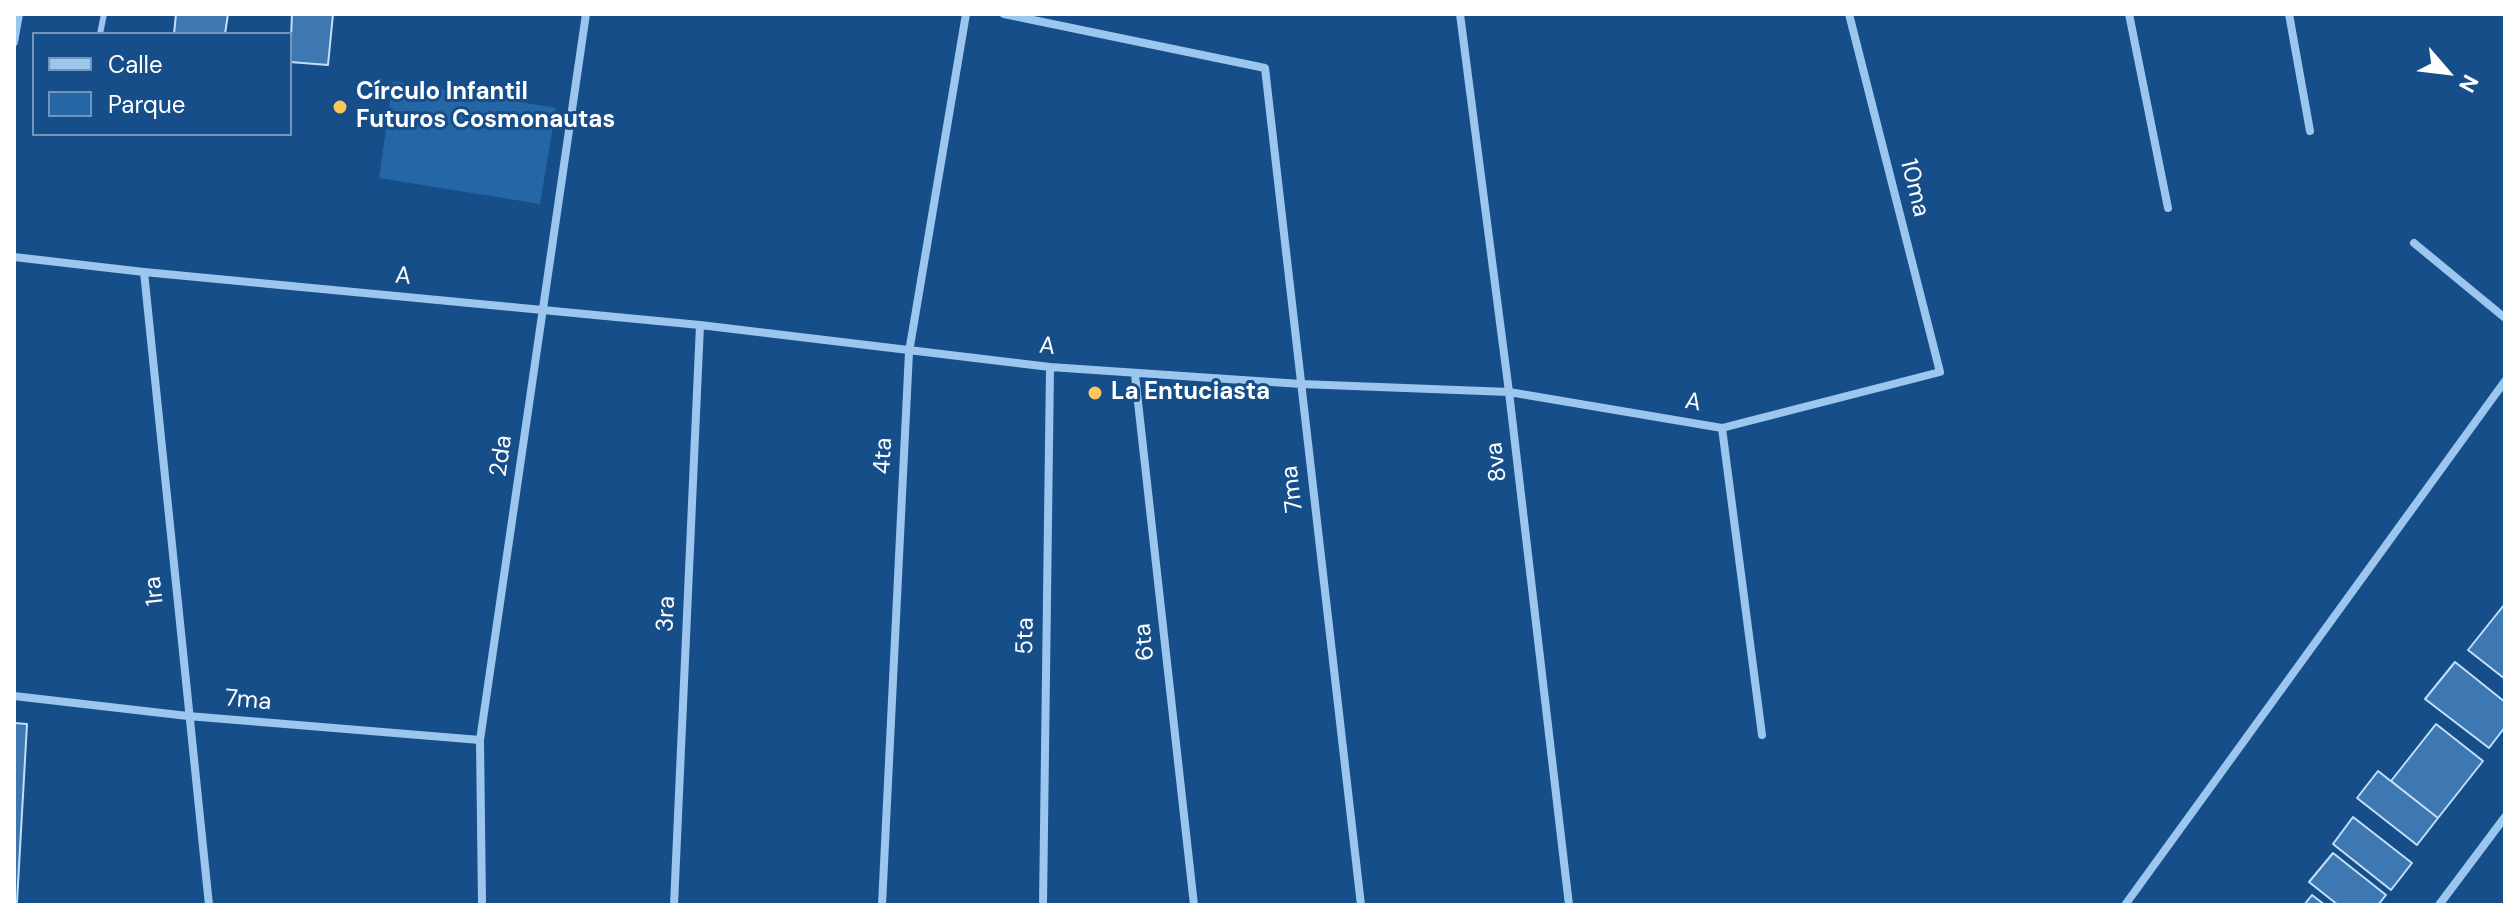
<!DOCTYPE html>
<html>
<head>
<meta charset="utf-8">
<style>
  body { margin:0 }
  #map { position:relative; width:2519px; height:919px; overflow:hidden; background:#164e89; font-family:"DM Sans",sans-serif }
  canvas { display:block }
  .frame { position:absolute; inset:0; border:16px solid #fff; pointer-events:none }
  .legend { position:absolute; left:32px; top:32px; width:260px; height:104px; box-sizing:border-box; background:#164e89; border:2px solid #7395b8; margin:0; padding:10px 14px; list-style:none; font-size:24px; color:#fff }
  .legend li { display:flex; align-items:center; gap:16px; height:40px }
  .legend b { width:40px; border:2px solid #7395b8 }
  .north { position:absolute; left:2407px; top:32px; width:80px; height:80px; -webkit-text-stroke:6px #164e89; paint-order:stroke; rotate:118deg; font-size:22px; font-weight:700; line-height:32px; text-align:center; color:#fff }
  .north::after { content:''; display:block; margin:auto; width:28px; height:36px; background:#fff; clip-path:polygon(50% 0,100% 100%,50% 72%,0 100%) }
</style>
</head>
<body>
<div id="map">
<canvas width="2519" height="919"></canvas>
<div class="frame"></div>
<ul class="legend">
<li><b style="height:10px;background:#9dc6ef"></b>Calle</li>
<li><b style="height:22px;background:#2566a6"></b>Parque</li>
</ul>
<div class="north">N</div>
</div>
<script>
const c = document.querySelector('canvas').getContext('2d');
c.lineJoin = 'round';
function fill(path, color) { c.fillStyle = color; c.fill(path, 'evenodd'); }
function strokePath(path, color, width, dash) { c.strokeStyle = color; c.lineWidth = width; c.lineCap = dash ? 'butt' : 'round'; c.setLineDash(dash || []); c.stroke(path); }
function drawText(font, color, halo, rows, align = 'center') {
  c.font = font + ' "DM Sans",sans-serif'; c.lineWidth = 6; c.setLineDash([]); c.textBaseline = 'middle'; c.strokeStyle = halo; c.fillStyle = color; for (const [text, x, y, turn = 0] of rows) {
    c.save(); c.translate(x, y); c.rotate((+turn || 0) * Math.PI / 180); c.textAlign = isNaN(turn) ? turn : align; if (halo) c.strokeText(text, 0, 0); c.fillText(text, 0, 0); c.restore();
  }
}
const green = new Path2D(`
  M 393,81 L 556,108 L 540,204 L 379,178 Z`);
const building = new Path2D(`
  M 176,14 L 228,14 L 225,34 L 174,34 Z
  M 292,14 L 333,14 L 328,65 L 290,62 Z
  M 2504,605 L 2505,606 L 2505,679 L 2468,650 Z
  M 2455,662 L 2505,702 L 2505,727 L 2489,748 L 2425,699 Z
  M 14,723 L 27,724 L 17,902 L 14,902 Z
  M 2436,724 L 2483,761 L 2438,818 L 2391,781 Z
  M 2378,771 L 2438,818 L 2417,845 L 2357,798 Z
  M 2353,817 L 2412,863 L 2391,890 L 2333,844 Z
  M 2333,853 L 2386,895 L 2378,905 L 2338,905 L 2309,882 Z
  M 2312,895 L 2325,905 L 2304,905 Z`);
const lane = new Path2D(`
  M 100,34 L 104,14`);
const street = new Path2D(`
  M 1004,14 L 1265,68 L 1361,905
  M 1460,14 L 1509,392 L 1569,905
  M 2129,14 L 2168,208
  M 2289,14 L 2310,131
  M 14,42 L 19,14
  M 2414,243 L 2505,318
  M 14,257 L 144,272 L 700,325 L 1050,367 L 1301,384 L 1509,392 L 1722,428 L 1940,372 L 1849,14
  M 144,272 L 209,905
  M 1135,375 L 1194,905
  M 1722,428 L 1762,735
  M 14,696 L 188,716 L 480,740
  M 482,905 L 480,740 L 586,14
  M 674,905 L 700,325
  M 882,905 L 909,352 L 966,14
  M 1043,905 L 1050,367
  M 2125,905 L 2505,381
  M 2439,905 L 2505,817`);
const markers = [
  [340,107,8,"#ffc65a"],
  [1095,393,8,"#ffc65a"]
];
const poiNames = [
  ["Círculo Infantil",356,93],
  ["Futuros Cosmonautas",356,121],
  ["La Entuciasta",1111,393]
];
const streetNames = [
  ["10ma",1914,188,76],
  ["A",403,277,5],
  ["A",1047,347,6],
  ["A",1693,403,10],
  ["2da",502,456,-82],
  ["4ta",884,456,-87],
  ["8va",1497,462,-97],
  ["7ma",1293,489,-97],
  ["1ra",155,591,-96],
  ["3ra",667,614,-87],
  ["5ta",1026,636,-89],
  ["6ta",1145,642,-96],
  ["7ma",248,701,5]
];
fill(green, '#2566a6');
fill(building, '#3e78b2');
strokePath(building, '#c3dffb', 2);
strokePath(lane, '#9dc6ef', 6);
strokePath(street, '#9dc6ef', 8);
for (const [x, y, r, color] of markers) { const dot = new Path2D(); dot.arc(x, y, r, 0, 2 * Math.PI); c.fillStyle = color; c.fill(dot); strokePath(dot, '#164e89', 3); }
drawText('bold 24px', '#fff', '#164e89', poiNames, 'left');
drawText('24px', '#fff', '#164e89', streetNames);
</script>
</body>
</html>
